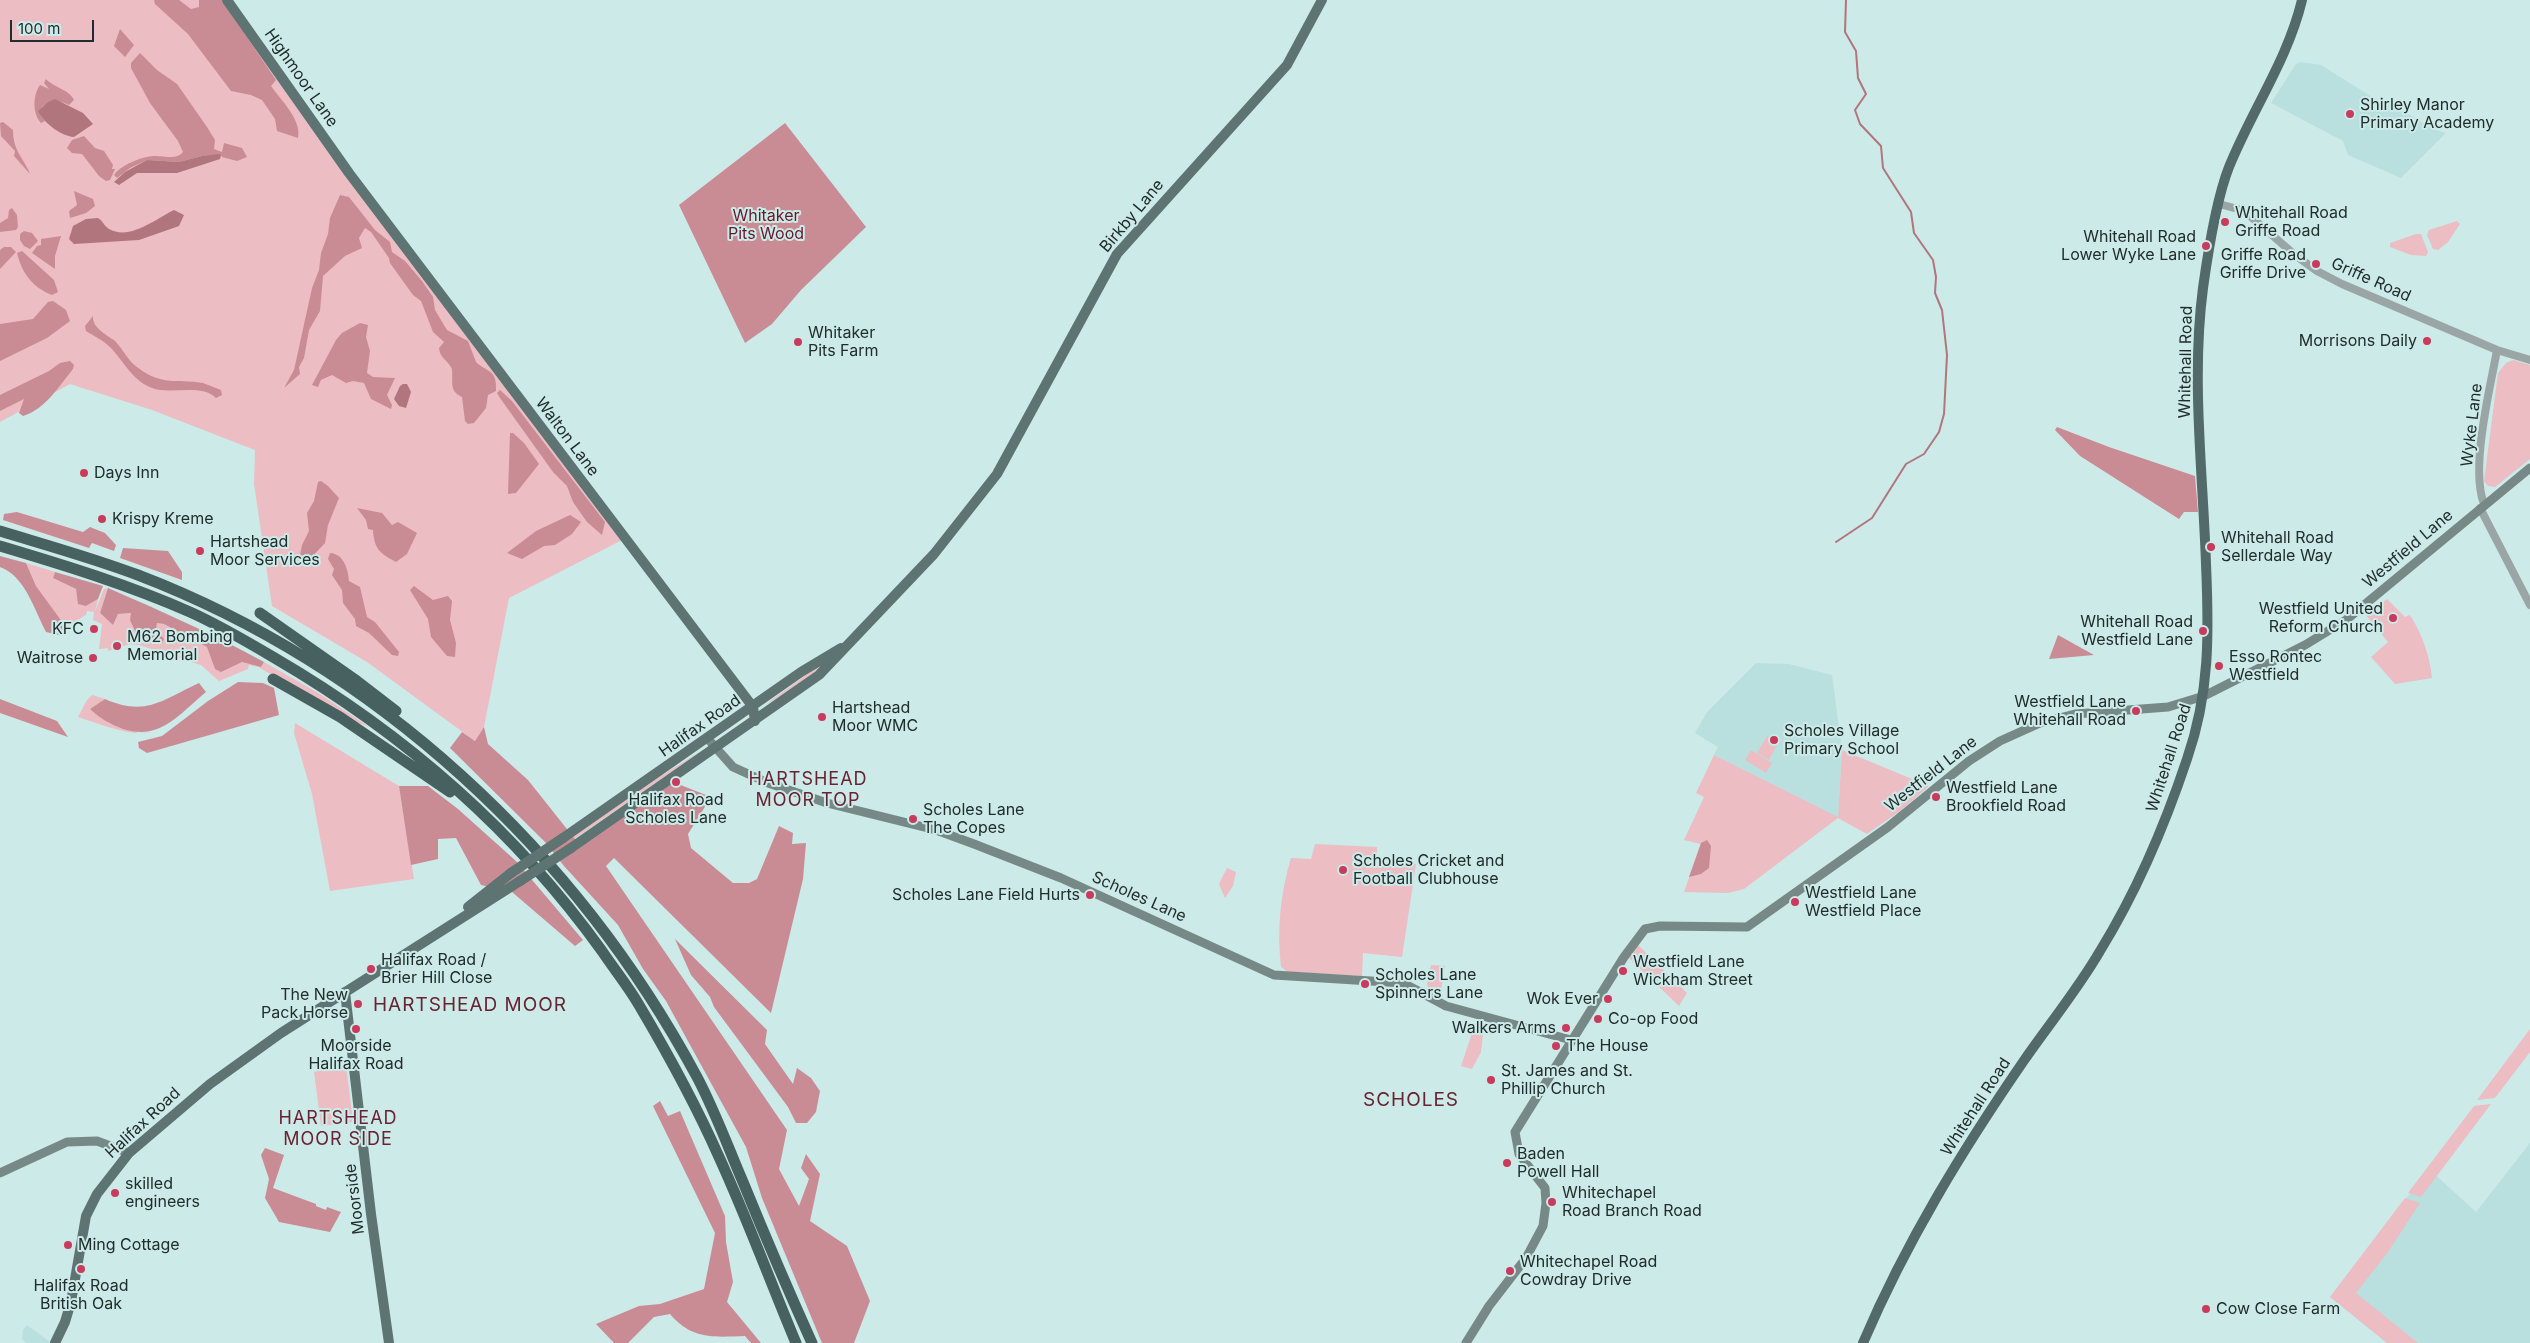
<!DOCTYPE html>
<html>
<head>
<meta charset="utf-8">
<style>
  body { margin:0 }
  #map { position:relative; width:2530px; height:1343px; overflow:hidden; background:#cceae8; font-family:Inter,sans-serif }
  canvas { display:block }
  .scale { position:absolute; left:10px; top:20px; width:84px; height:22px; box-sizing:border-box; border:2px solid #212d2c; border-top:0; padding-left:6px; font-size:15px; line-height:18px; white-space:nowrap; color:#212d2c; -webkit-text-stroke:4px #cceae8; paint-order:stroke }
</style>
</head>
<body>
<div id="map">
<canvas width="2530" height="1343"></canvas>
<div class="scale">100 m</div>
</div>
<script>
const c = document.querySelector('canvas').getContext('2d');
c.lineJoin = 'round';
function fill(path, color) { c.fillStyle = color; c.fill(path, 'evenodd'); }
function strokePath(path, color, width, dash) { c.strokeStyle = color; c.lineWidth = width; c.lineCap = dash ? 'butt' : 'round'; c.setLineDash(dash || []); c.stroke(path); }
function drawText(font, color, halo, rows, align = 'center') {
  c.font = font + ' Inter,sans-serif'; c.lineWidth = 4; c.setLineDash([]); c.textBaseline = 'middle'; c.strokeStyle = halo; c.fillStyle = color; for (const [text, x, y, turn = 0] of rows) {
    c.save(); c.translate(x, y); c.rotate((+turn || 0) * Math.PI / 180); c.textAlign = isNaN(turn) ? turn : align; if (halo) c.strokeText(text, 0, 0); c.fillText(text, 0, 0); c.restore();
  }
}
const built = new Path2D(`
  M 2301,62 L 2321,65 L 2372,97 L 2397,107 L 2433,129 L 2446,133 L 2401,178 L 2348,155 L 2343,141 L 2271,103 L 2296,64 Z
  M 1756,663 L 1789,664 L 1832,675 L 1842,750 L 1838,818 L 1714,755 L 1718,747 L 1695,733 L 1707,712 Z
  M 2530,1143 L 2530,1343 L 2387,1343 L 2330,1297 L 2429,1169 L 2476,1212 Z
  M 27,1325 L 50,1342 L 49,1343 L 26,1343 L 22,1339 L 23,1330 Z`);
const green = new Path2D(`
  M 0,0 L 227,0 L 322,133 L 626,538 L 509,598 L 484,727 L 475,741 L 367,662 L 272,606 L 254,484 L 255,450 L 152,410 L 70,384 L 0,422 Z
  M 2457,221 L 2460,224 L 2448,242 L 2438,250 L 2433,249 L 2427,235 L 2429,230 Z
  M 2416,234 L 2421,234 L 2428,252 L 2426,256 L 2411,255 L 2390,247 L 2390,243 Z
  M 2513,360 L 2530,365 L 2530,459 L 2495,487 L 2488,486 L 2484,481 L 2498,373 L 2506,363 Z
  M 26,563 L 55,572 L 53,578 L 76,589 L 86,606 L 98,599 L 95,611 L 104,589 L 108,588 L 100,613 L 113,625 L 118,614 L 131,613 L 156,631 L 157,623 L 164,624 L 208,647 L 215,669 L 242,662 L 261,667 L 264,662 L 320,694 L 369,727 L 356,722 L 258,667 L 249,665 L 248,669 L 219,681 L 201,665 L 139,645 L 130,644 L 108,651 L 108,648 L 99,649 L 102,624 L 93,620 L 94,612 L 87,611 L 86,615 L 66,627 L 36,586 Z
  M 2387,599 L 2405,617 L 2410,615 C 2422,634 2430,656 2432,678 L 2395,684 L 2371,657 L 2388,642 L 2366,615 Z
  M 825,661 L 827,662 L 797,687 L 765,705 Z
  M 92,695 L 105,699 L 91,709 L 138,733 L 153,732 C 129,737 101,724 78,717 L 87,700 Z
  M 295,723 L 399,786 L 414,879 L 330,891 L 312,794 L 294,733 Z
  M 1767,736 L 1778,743 L 1769,760 L 1757,753 Z
  M 706,748 L 567,844 L 565,842 L 659,777 Z
  M 1751,750 L 1772,763 L 1766,773 L 1745,760 Z
  M 1842,750 L 1929,786 L 1900,811 L 1867,834 L 1838,818 L 1744,889 L 1728,893 L 1684,892 L 1701,844 L 1684,840 L 1704,797 L 1696,793 L 1714,755 L 1838,817 Z
  M 1315,844 L 1377,847 L 1377,861 L 1416,864 L 1402,957 L 1363,953 L 1362,976 L 1288,972 L 1281,967 C 1277,929 1280,895 1291,858 L 1311,859 Z
  M 1227,868 L 1236,872 L 1233,886 L 1225,898 L 1219,884 Z
  M 1638,945 L 1687,993 L 1679,1006 L 1629,958 Z
  M 1431,965 L 1445,966 L 1440,995 L 1429,990 L 1427,984 Z
  M 1476,1021 L 1483,1021 L 1484,1025 L 1481,1052 L 1472,1069 L 1461,1066 Z
  M 2530,1029 L 2530,1052 L 2495,1098 L 2477,1100 Z
  M 346,1065 L 353,1122 L 321,1126 L 314,1072 Z
  M 2491,1104 L 2421,1197 L 2408,1193 L 2474,1106 Z
  M 2405,1198 L 2420,1203 L 2388,1252 L 2356,1293 L 2418,1343 L 2387,1343 L 2330,1297 Z`);
const forest = new Path2D(`
  M 154,0 L 179,0 L 191,9 L 199,7 L 199,0 L 222,0 L 276,80 L 271,86 C 281,100 302,120 298,138 L 277,131 L 275,119 L 262,100 L 251,95 L 231,91 L 188,34 L 155,4 Z
  M 120,29 L 134,45 L 125,57 L 114,46 Z
  M 140,53 L 157,70 L 177,84 L 207,127 L 215,140 L 214,149 L 222,152 L 224,143 L 242,148 L 247,157 L 237,161 L 222,157 L 221,155 L 202,156 L 179,162 L 147,160 L 130,168 L 117,178 L 114,175 C 121,165 141,157 153,156 C 163,155 176,161 183,152 L 178,141 L 150,103 L 131,68 L 131,63 Z
  M 46,79 C 53,87 70,90 74,100 L 69,105 C 58,100 52,98 42,107 L 41,116 L 45,121 L 41,123 C 32,113 33,95 40,85 L 49,89 L 44,83 Z
  M 3,122 L 13,130 C 13,152 24,158 30,174 L 14,156 L 15,151 L 1,136 L 0,123 Z
  M 785,123 L 866,227 L 801,290 L 772,324 L 745,343 L 679,205 Z
  M 84,136 L 95,148 L 104,151 L 113,165 L 112,169 L 115,169 L 110,180 L 106,181 L 99,176 L 82,154 L 72,153 L 67,148 L 72,140 Z
  M 74,191 L 93,199 L 95,206 L 86,213 L 70,218 L 69,211 L 77,205 Z
  M 340,195 L 349,197 L 375,230 L 390,242 L 392,252 L 405,261 L 422,281 L 433,297 L 435,310 L 447,330 L 468,341 L 476,362 C 488,373 497,369 496,391 L 488,395 L 486,408 L 474,423 L 468,424 L 465,421 L 462,397 C 449,391 453,382 452,369 C 448,360 440,359 439,348 L 444,342 L 433,332 L 421,301 L 413,295 L 390,263 L 389,258 L 371,232 L 365,228 L 359,238 L 362,248 L 345,256 L 323,276 L 320,311 L 309,330 L 304,358 L 299,367 L 300,374 L 284,388 L 294,370 L 312,288 L 319,270 L 321,253 L 328,234 L 330,218 Z
  M 12,208 L 17,215 L 18,227 L 16,230 L 0,232 L 0,223 L 8,218 L 9,210 Z
  M 24,231 L 32,233 L 38,241 L 30,249 L 24,246 L 20,240 L 20,234 Z
  M 61,236 L 55,256 L 55,269 L 32,253 L 37,246 L 41,245 L 41,239 Z
  M 4,247 L 11,247 L 16,252 L 0,269 L 0,250 Z
  M 22,251 L 54,280 L 58,292 L 52,295 C 32,287 22,273 17,253 Z
  M 53,301 L 66,310 L 70,321 L 47,338 L 0,361 L 0,324 L 33,319 L 48,302 Z
  M 93,316 C 92,328 107,335 115,341 C 123,349 128,361 137,367 C 163,387 175,378 203,383 C 209,385 215,388 221,390 L 222,395 L 216,398 C 202,383 170,395 152,388 C 133,381 124,362 111,348 C 104,341 94,336 86,331 L 85,326 Z
  M 360,323 L 368,325 L 366,337 L 370,351 L 367,373 L 373,377 L 395,378 L 387,395 L 392,405 L 391,409 L 371,399 L 364,383 L 353,381 L 346,383 L 332,375 L 321,380 L 318,387 L 312,385 L 336,340 L 342,333 Z
  M 70,361 L 74,365 L 73,369 C 58,387 46,409 23,416 L 19,413 L 24,399 L 0,411 L 0,395 L 49,371 L 60,363 Z
  M 500,390 L 512,401 L 605,522 L 602,535 L 587,522 L 573,502 L 567,486 L 553,472 L 500,398 L 497,393 Z
  M 2057,427 L 2109,447 L 2195,476 L 2198,512 L 2184,512 L 2179,519 L 2080,456 L 2055,430 Z
  M 510,433 L 513,433 L 524,443 L 539,464 L 516,493 L 508,494 Z
  M 321,481 L 328,486 L 339,498 L 328,525 L 325,543 L 306,563 L 298,565 L 302,545 L 309,531 L 307,513 L 314,501 L 318,482 Z
  M 357,508 L 382,513 L 392,525 L 398,522 L 417,533 L 407,554 L 396,562 C 379,553 374,548 373,530 L 368,529 L 366,520 Z
  M 17,512 L 83,532 L 90,527 L 105,533 L 116,545 L 114,551 L 92,543 L 89,548 L 3,520 L 4,514 Z
  M 570,515 L 581,522 L 572,534 L 555,545 L 544,546 L 522,559 L 507,553 L 536,531 Z
  M 123,548 L 168,551 L 182,572 L 182,580 L 120,558 Z
  M 330,553 C 344,554 348,569 349,581 L 360,587 L 367,617 L 375,622 L 399,652 L 398,656 L 392,655 L 369,633 L 356,626 L 355,619 L 343,603 L 342,590 L 332,575 L 334,569 L 328,559 Z
  M 0,556 L 26,563 L 36,586 L 66,627 L 59,635 L 46,632 C 34,609 25,576 0,567 Z
  M 55,572 L 103,586 L 98,599 L 86,606 L 78,604 L 76,589 L 53,578 Z
  M 414,586 L 433,600 L 448,596 L 452,601 L 450,620 L 456,643 L 455,657 L 447,656 L 431,637 L 428,619 L 410,590 Z
  M 108,588 C 161,611 213,634 264,662 L 261,667 L 242,662 L 221,672 L 215,669 L 207,647 L 164,624 L 157,623 L 156,630 L 164,639 L 162,643 L 137,635 L 130,620 L 131,613 L 118,614 L 113,625 L 100,613 Z
  M 2058,635 L 2094,655 L 2049,659 Z
  M 238,682 L 263,683 L 274,688 L 279,715 L 147,753 L 139,748 L 138,742 L 162,736 L 208,701 Z
  M 199,683 L 206,692 C 179,714 161,741 123,729 C 110,724 101,719 90,709 L 105,699 C 146,717 162,700 199,683 Z
  M 0,699 L 57,721 L 68,737 L 0,713 Z
  M 484,727 L 488,744 L 528,780 L 578,843 L 668,780 L 711,797 L 688,834 L 691,848 L 733,883 L 749,883 L 757,879 L 779,826 L 793,833 L 792,844 L 806,843 L 803,879 L 771,1013 L 614,858 L 606,866 L 787,1130 L 779,1169 L 799,1206 L 809,1179 L 801,1168 L 806,1154 L 820,1174 L 810,1221 L 847,1246 L 870,1301 L 854,1343 L 822,1343 L 762,1198 L 746,1147 L 666,1001 L 643,969 L 618,925 L 564,866 L 545,842 L 450,748 L 462,732 L 475,741 Z
  M 399,786 L 428,786 L 458,809 L 516,861 L 583,940 L 575,946 L 512,892 L 481,885 L 456,838 L 438,839 L 438,859 L 411,865 Z
  M 1707,840 L 1711,846 L 1709,868 L 1701,874 L 1689,877 L 1701,843 Z
  M 675,939 L 767,1030 L 765,1044 L 793,1084 L 797,1068 L 811,1078 L 820,1091 L 816,1112 L 807,1123 L 796,1123 L 788,1107 L 714,1007 L 710,997 L 691,975 Z
  M 660,1101 L 668,1116 L 680,1111 L 725,1216 L 726,1242 L 733,1282 L 727,1302 L 761,1343 L 751,1343 L 745,1336 C 714,1337 692,1340 670,1314 L 654,1317 L 628,1343 L 614,1343 L 596,1324 L 639,1306 L 660,1304 L 704,1289 L 715,1233 L 653,1106 Z
  M 265,1148 L 284,1155 L 273,1188 L 316,1204 L 316,1206 L 326,1210 L 327,1207 L 341,1212 L 330,1232 L 279,1222 L 265,1198 L 269,1179 L 261,1155 Z`);
const water = new Path2D(`
  M 55,99 L 83,113 L 93,124 L 74,137 C 61,136 44,123 38,111 L 48,102 Z
  M 219,154 L 221,155 L 220,159 L 177,173 L 137,173 L 119,185 L 114,182 L 125,172 L 147,160 L 179,162 L 202,156 Z
  M 174,210 L 184,215 L 179,226 L 139,240 L 74,244 L 69,239 L 73,226 L 86,219 L 98,218 C 103,221 104,226 109,229 C 130,241 157,218 174,210 Z
  M 403,384 L 407,384 L 411,392 L 406,408 L 399,406 L 394,399 L 400,386 Z`);
const stream = new Path2D(`
  M 1836,542 L 1872,518 L 1906,464 L 1924,454 L 1939,432 L 1944,414 L 1947,355 L 1942,310 L 1935,293 L 1936,277 L 1933,260 L 1914,233 L 1911,212 L 1883,168 L 1881,146 L 1860,124 L 1855,110 L 1866,94 L 1858,78 L 1856,51 L 1845,32 L 1846,0`);
const tertiary = new Path2D(`
  M 2219,204 L 2238,209 L 2250,216 L 2295,255 L 2317,271 L 2342,284 L 2497,350 L 2530,360
  M 2484,504 C 2470,468 2490,389 2497,350
  M 2480,508 L 2530,605`);
const secondary = new Path2D(`
  M 708,739 L 733,767 L 768,783 L 827,803 L 936,830 L 974,844 L 1061,878 L 1274,975 L 1403,983 L 1446,1006 L 1571,1040
  M 0,1173 L 67,1142 L 97,1141 L 129,1153
  M 1466,1343 L 1489,1306 L 1526,1258 L 1543,1226 L 1546,1203 L 1545,1188 L 1519,1154 L 1515,1132 L 1624,957 L 1645,929 L 1660,926 L 1747,927 L 1888,827 L 1969,761 L 2000,741 L 2040,723 L 2075,714 L 2168,707 L 2204,696 L 2305,645 L 2346,620 L 2530,468`);
const primary = new Path2D(`
  M 227,0 L 349,173 L 753,707 L 755,721
  M 563,838 L 801,672 L 841,648
  M 571,848 L 819,675 L 934,554 L 997,474 L 1117,254 L 1287,65 L 1322,0
  M 468,907 L 511,873
  M 345,992 L 371,1214 L 389,1343
  M 55,1343 L 65,1322 L 71,1302 L 86,1216 L 97,1194 L 129,1153 L 210,1084 L 281,1033 L 520,881`);
const trunk = new Path2D(`
  M 1863,1343 C 1906,1242 1963,1149 2025,1059 C 2050,1023 2078,989 2100,951 C 2137,891 2165,825 2187,759 C 2210,693 2209,633 2206,564 C 2203,473 2191,379 2203,288 C 2208,252 2216,200 2229,167 C 2252,110 2288,59 2302,0`);
const motorway = new Path2D(`
  M 0,531 C 46,545 93,558 138,575 C 378,667 576,852 697,1077 C 715,1111 728,1147 743,1182 C 765,1236 788,1290 812,1343
  M 0,546 C 64,565 129,585 190,612 C 219,625 246,641 273,657 C 402,732 515,830 602,951 C 614,969 628,986 639,1005 C 668,1054 696,1105 719,1157 C 747,1218 770,1281 796,1343
  M 260,613 L 357,681 L 396,711
  M 273,679 L 340,717 L 450,792`);
const primaryBridge = new Path2D(`
  M 511,873 L 563,838
  M 520,881 L 571,848`);
const markers = [
  [2350,114,5,"#c93a5d"],
  [2225,222,5,"#c93a5d"],
  [2206,246,5,"#c93a5d"],
  [2316,264,5,"#c93a5d"],
  [2427,341,5,"#c93a5d"],
  [798,342,5,"#c93a5d"],
  [84,473,5,"#c93a5d"],
  [102,519,5,"#c93a5d"],
  [2211,547,5,"#c93a5d"],
  [200,551,5,"#c93a5d"],
  [2393,618,5,"#c93a5d"],
  [94,629,5,"#c93a5d"],
  [2203,631,5,"#c93a5d"],
  [117,646,5,"#c93a5d"],
  [93,658,5,"#c93a5d"],
  [2219,666,5,"#c93a5d"],
  [2136,711,5,"#c93a5d"],
  [822,717,5,"#c93a5d"],
  [1774,740,5,"#c93a5d"],
  [676,782,5,"#c93a5d"],
  [1936,797,5,"#c93a5d"],
  [913,819,5,"#c93a5d"],
  [1343,870,5,"#c93a5d"],
  [1090,895,5,"#c93a5d"],
  [1795,902,5,"#c93a5d"],
  [371,969,5,"#c93a5d"],
  [1623,971,5,"#c93a5d"],
  [1365,984,5,"#c93a5d"],
  [1608,999,5,"#c93a5d"],
  [358,1004,5,"#c93a5d"],
  [1598,1019,5,"#c93a5d"],
  [1566,1028,5,"#c93a5d"],
  [356,1029,5,"#c93a5d"],
  [1556,1046,5,"#c93a5d"],
  [1491,1080,5,"#c93a5d"],
  [1507,1163,5,"#c93a5d"],
  [115,1193,5,"#c93a5d"],
  [1552,1202,5,"#c93a5d"],
  [68,1245,5,"#c93a5d"],
  [81,1269,5,"#c93a5d"],
  [1510,1271,5,"#c93a5d"],
  [2206,1309,5,"#c93a5d"]
];
const streetNames = [
  ["Highmoor Lane",301,78,55],
  ["Birkby Lane",1132,216,-50],
  ["Griffe Road",2371,280,24],
  ["Whitehall Road",2186,362,-89],
  ["Wyke Lane",2472,425,-83],
  ["Walton Lane",567,437,53],
  ["Westfield Lane",2408,549,-40],
  ["Halifax Road",700,726,-35],
  ["Whitehall Road",2169,758,-72],
  ["Westfield Lane",1931,774,-38],
  ["Scholes Lane",1139,897,24],
  ["Whitehall Road",1976,1107,-57],
  ["Halifax Road",143,1123,-43],
  ["Moorside",355,1199,-97]
];
const poiNames = [
  ["Shirley Manor",2360,105],
  ["Primary Academy",2360,123],
  ["Whitehall Road",2235,213],
  ["Griffe Road",2235,231],
  ["Whitehall Road",2196,237,"right"],
  ["Lower Wyke Lane",2196,255,"right"],
  ["Griffe Road",2306,255,"right"],
  ["Griffe Drive",2306,273,"right"],
  ["Whitaker",808,333],
  ["Pits Farm",808,351],
  ["Morrisons Daily",2417,341,"right"],
  ["Days Inn",94,473],
  ["Krispy Kreme",112,519],
  ["Whitehall Road",2221,538],
  ["Sellerdale Way",2221,556],
  ["Hartshead",210,542],
  ["Moor Services",210,560],
  ["Westfield United",2383,609,"right"],
  ["Reform Church",2383,627,"right"],
  ["Whitehall Road",2193,622,"right"],
  ["Westfield Lane",2193,640,"right"],
  ["KFC",84,629,"right"],
  ["M62 Bombing",127,637],
  ["Memorial",127,655],
  ["Esso Rontec",2229,657],
  ["Westfield",2229,675],
  ["Waitrose",83,658,"right"],
  ["Westfield Lane",2126,702,"right"],
  ["Whitehall Road",2126,720,"right"],
  ["Hartshead",832,708],
  ["Moor WMC",832,726],
  ["Scholes Village",1784,731],
  ["Primary School",1784,749],
  ["Westfield Lane",1946,788],
  ["Brookfield Road",1946,806],
  ["Halifax Road",676,800,"center"],
  ["Scholes Lane",676,818,"center"],
  ["Scholes Lane",923,810],
  ["The Copes",923,828],
  ["Scholes Cricket and",1353,861],
  ["Football Clubhouse",1353,879],
  ["Westfield Lane",1805,893],
  ["Westfield Place",1805,911],
  ["Scholes Lane Field Hurts",1080,895,"right"],
  ["Halifax Road /",381,960],
  ["Brier Hill Close",381,978],
  ["Westfield Lane",1633,962],
  ["Wickham Street",1633,980],
  ["Scholes Lane",1375,975],
  ["Spinners Lane",1375,993],
  ["The New",348,995,"right"],
  ["Pack Horse",348,1013,"right"],
  ["Wok Ever",1598,999,"right"],
  ["Co-op Food",1608,1019],
  ["Walkers Arms",1556,1028,"right"],
  ["Moorside",356,1046,"center"],
  ["Halifax Road",356,1064,"center"],
  ["The House",1566,1046],
  ["St. James and St.",1501,1071],
  ["Phillip Church",1501,1089],
  ["Baden",1517,1154],
  ["Powell Hall",1517,1172],
  ["skilled",125,1184],
  ["engineers",125,1202],
  ["Whitechapel",1562,1193],
  ["Road Branch Road",1562,1211],
  ["Ming Cottage",78,1245],
  ["Whitechapel Road",1520,1262],
  ["Cowdray Drive",1520,1280],
  ["Halifax Road",81,1286,"center"],
  ["British Oak",81,1304,"center"],
  ["Cow Close Farm",2216,1309]
];
const parkNames = [
  ["Whitaker",766,216],
  ["Pits Wood",766,234]
];
const neighbourhoodNames = [
  ["HARTSHEAD",808,780],
  ["MOOR TOP",808,801],
  ["HARTSHEAD",338,1119],
  ["MOOR SIDE",338,1140]
];
const quarterNames = [
  ["HARTSHEAD MOOR",470,1005],
  ["SCHOLES",1411,1100]
];
fill(built, '#b9e0de');
fill(green, '#ecbdc3');
fill(forest, '#ca8c94');
fill(water, '#b1757d');
strokePath(stream, '#b1757d', 2);
strokePath(tertiary, '#9aa6a5', 8);
strokePath(secondary, '#768987', 9);
strokePath(primary, '#5d7472', 10);
strokePath(trunk, '#526a69', 10);
strokePath(motorway, '#476160', 11);
strokePath(primaryBridge, '#5d7472', 10);
for (const [x, y, r, color] of markers) { const dot = new Path2D(); dot.arc(x, y, r, 0, 2 * Math.PI); c.fillStyle = color; c.fill(dot); strokePath(dot, '#cceae8', 2); }
drawText('16px', '#212d2c', '#cceae8', streetNames);
drawText('16px', '#212d2c', '#cceae8', poiNames, 'left');
drawText('16px', '#64192b', '#cceae8', parkNames);
c.letterSpacing = '1px';
drawText('18px', '#682332', '#cceae8', neighbourhoodNames);
c.letterSpacing = '0px';
c.letterSpacing = '1px';
drawText('19px', '#682332', '#cceae8', quarterNames);
c.letterSpacing = '0px';
</script>
</body>
</html>
